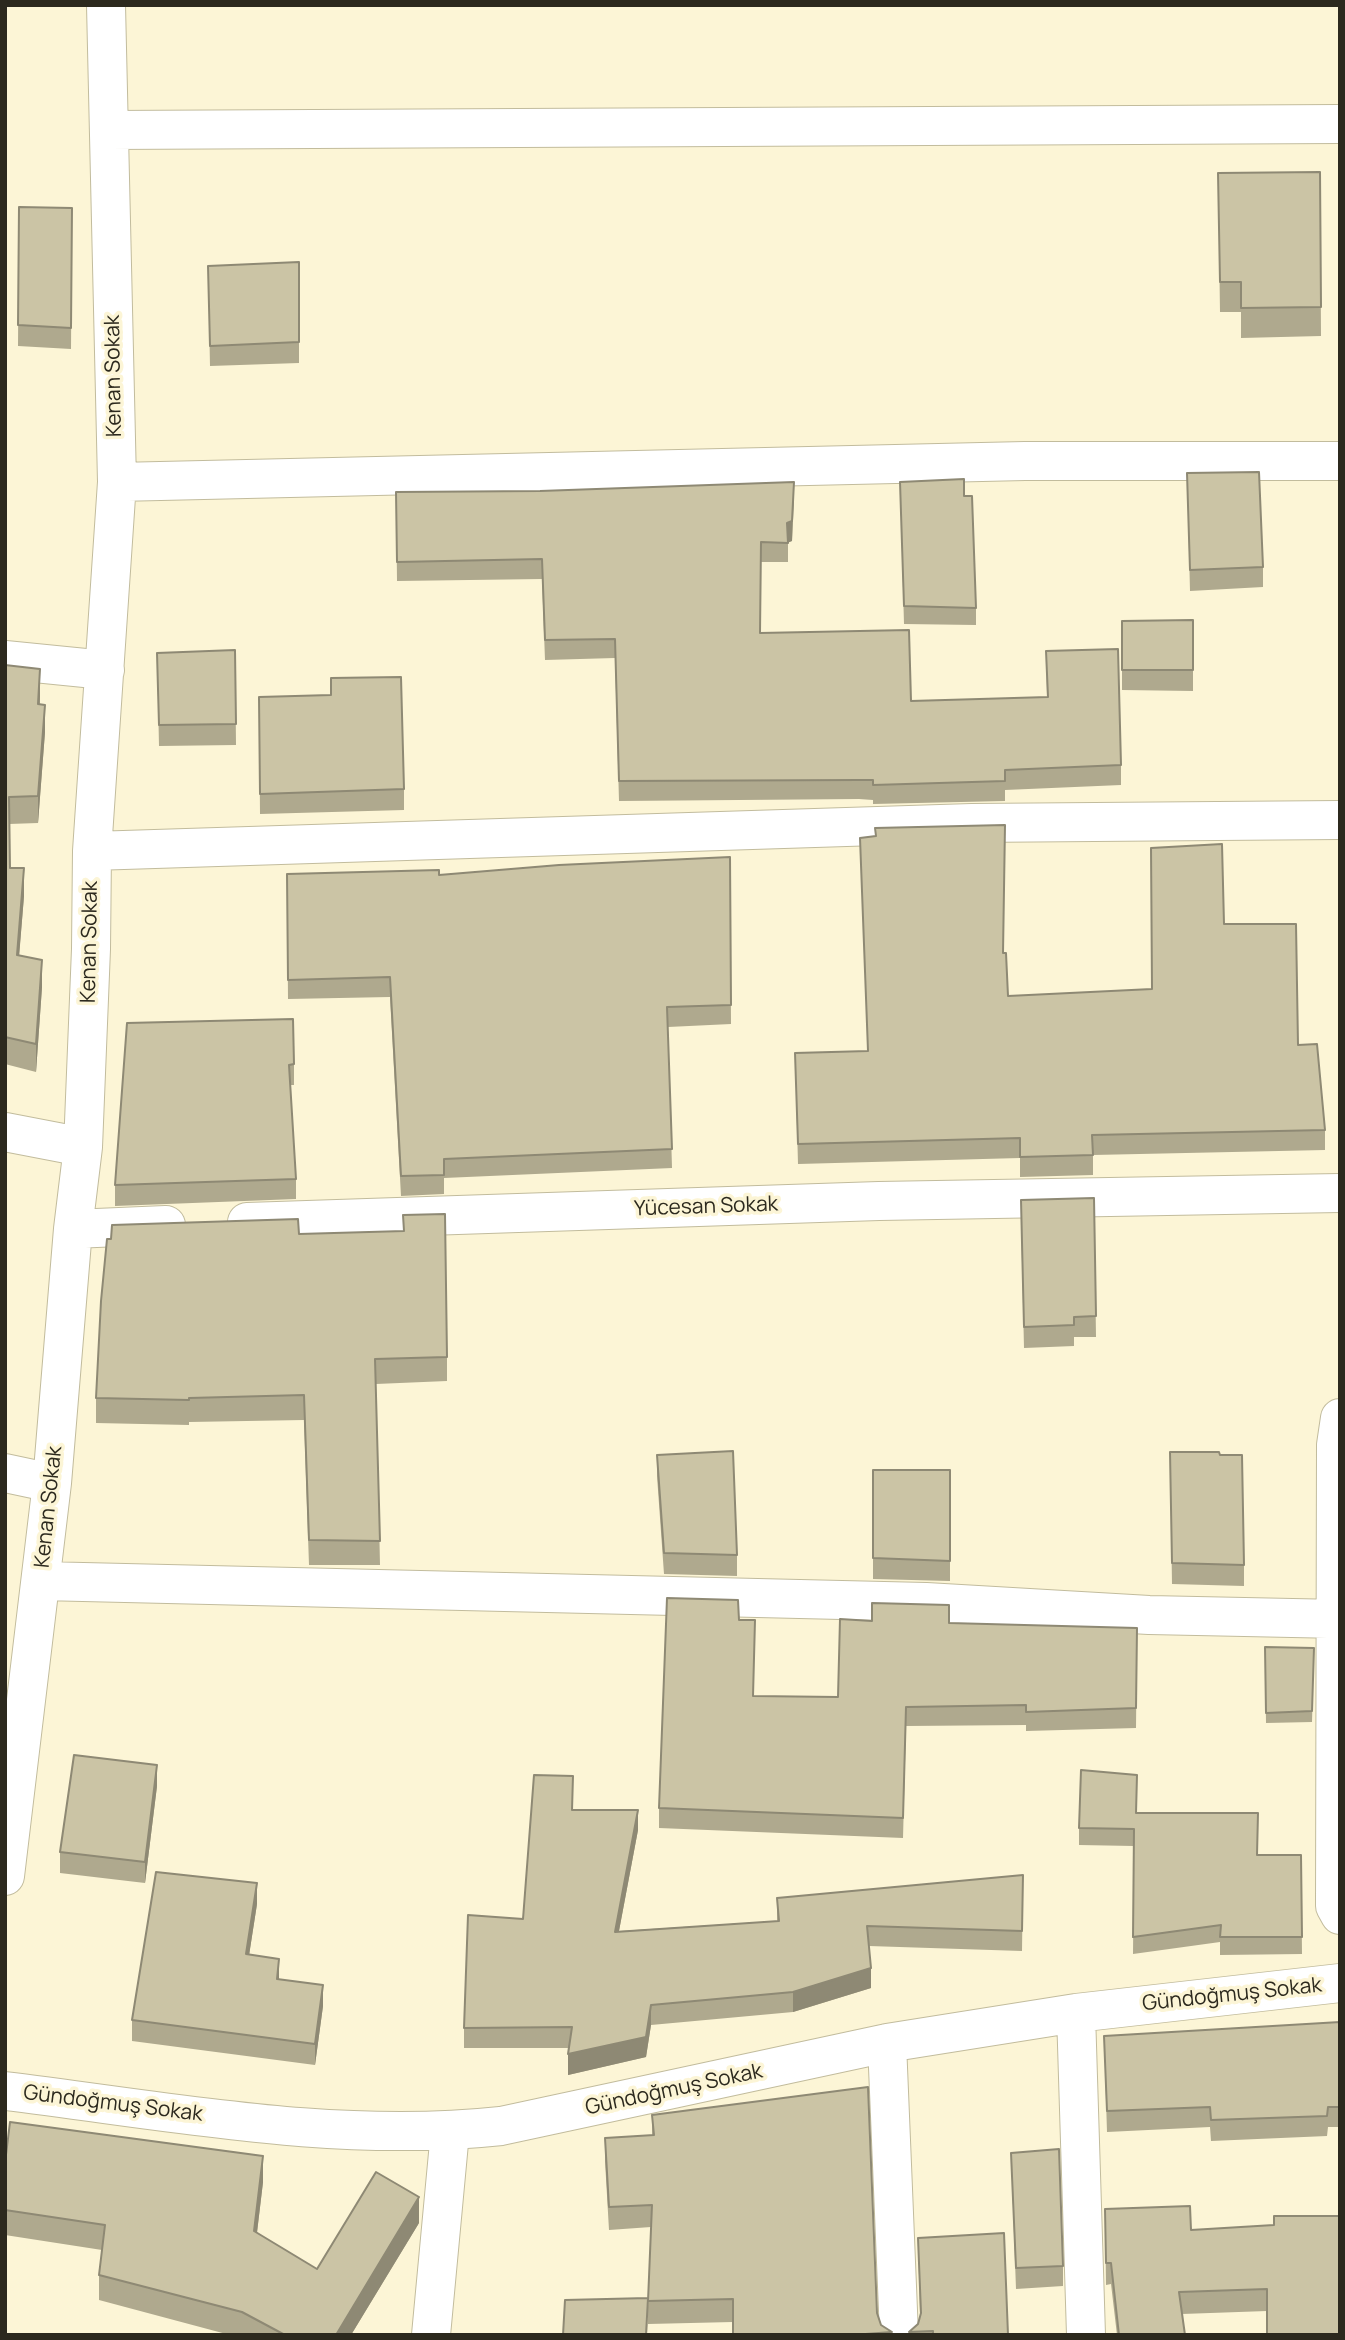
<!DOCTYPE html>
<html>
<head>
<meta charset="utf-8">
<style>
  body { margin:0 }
  #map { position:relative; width:1345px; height:2340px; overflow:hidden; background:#fcf5d6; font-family:Manrope,sans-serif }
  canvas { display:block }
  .frame { position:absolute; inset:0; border:7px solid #2c291e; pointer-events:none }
</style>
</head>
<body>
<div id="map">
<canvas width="1345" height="2340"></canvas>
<div class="frame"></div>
</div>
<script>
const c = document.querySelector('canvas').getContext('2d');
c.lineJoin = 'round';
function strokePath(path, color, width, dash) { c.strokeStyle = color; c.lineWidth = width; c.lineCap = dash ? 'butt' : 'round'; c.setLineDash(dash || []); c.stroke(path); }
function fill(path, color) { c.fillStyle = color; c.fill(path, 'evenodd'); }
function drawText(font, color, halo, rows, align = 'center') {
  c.font = font + ' Manrope,sans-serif'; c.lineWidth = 7; c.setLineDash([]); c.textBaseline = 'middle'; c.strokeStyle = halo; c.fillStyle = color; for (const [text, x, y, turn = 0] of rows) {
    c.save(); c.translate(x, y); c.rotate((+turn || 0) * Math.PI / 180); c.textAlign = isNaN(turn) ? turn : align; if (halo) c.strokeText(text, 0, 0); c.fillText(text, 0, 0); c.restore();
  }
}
const minor = new Path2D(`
  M 109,130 L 1340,124
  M 117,482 L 1025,461 L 1340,461
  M 5,660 L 105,670
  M 92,851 L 972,823 L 1340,820
  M 5,1132 L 83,1147
  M 247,1222 L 879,1201 L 1340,1193
  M 73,1229 L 166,1225
  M 1340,1418 L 1336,1445 L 1335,1906 L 1340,1915
  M 5,1473 L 52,1483
  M 41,1581 L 926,1602 L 1149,1615 L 1340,1619
  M 5,1876 L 52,1483 L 73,1229 L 83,1147 L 91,949 L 92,851 L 117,482 L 106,5
  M 1076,2013 L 1086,2335
  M 887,2043 L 899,2335
  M 5,2091 C 170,2111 335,2144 501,2126 L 887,2043 L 1076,2013 L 1340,1983
  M 431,2335 L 450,2132`);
const wall = new Path2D(`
  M 1320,172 L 1321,336 L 1241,338 L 1241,312 L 1220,312 L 1218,173 Z
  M 19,207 L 72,208 L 71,349 L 18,346 Z
  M 299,262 L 299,363 L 210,366 L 208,266 Z
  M 1187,473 L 1263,567 L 1263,587 L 1190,591 Z
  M 900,482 L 964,496 L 976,608 L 976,625 L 904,624 Z
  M 396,492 L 794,501 L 792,541 L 788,542 L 788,562 L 761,562 L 760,633 L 911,701 L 1047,697 L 1046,651 L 1121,765 L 1121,785 L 1005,790 L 1005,801 L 873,804 L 873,800 L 859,799 L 619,801 L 615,658 L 545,660 L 542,579 L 397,581 Z
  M 1193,620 L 1193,691 L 1122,690 L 1122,621 Z
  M 235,650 L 236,745 L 159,746 L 157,653 Z
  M 5,665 L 40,696 L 40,704 L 45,732 L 38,823 L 9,824 L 10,868 L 24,896 L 19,955 L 42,987 L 36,1072 L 5,1064 Z
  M 259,697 L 404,789 L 404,810 L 260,814 Z
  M 860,838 L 1004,953 L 1008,996 L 1152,989 L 1224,924 L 1298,1045 L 1325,1130 L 1325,1150 L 1093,1155 L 1093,1175 L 1020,1177 L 1020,1158 L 798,1164 L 795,1053 L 868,1051 Z
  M 730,857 L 731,1024 L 668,1027 L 672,1168 L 444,1178 L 444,1194 L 401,1196 L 390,997 L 288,999 L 287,874 L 439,875 Z
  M 127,1023 L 294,1064 L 294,1085 L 290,1085 L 296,1179 L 296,1199 L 115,1206 L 115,1185 Z
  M 1094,1198 L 1096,1337 L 1074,1337 L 1074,1346 L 1024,1348 L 1021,1220 Z
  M 403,1215 L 447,1357 L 447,1381 L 376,1384 L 380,1565 L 309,1565 L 304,1420 L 189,1422 L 189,1425 L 96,1423 L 96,1398 L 403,1231 Z
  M 1170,1452 L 1244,1565 L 1244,1586 L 1172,1584 Z
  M 657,1455 L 737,1555 L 737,1576 L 664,1574 L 657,1476 Z
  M 873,1470 L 950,1470 L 950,1581 L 873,1579 Z
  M 739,1620 L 754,1696 L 838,1697 L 949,1623 L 1137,1628 L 1136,1728 L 1026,1731 L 1026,1725 L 906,1726 L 903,1838 L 659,1828 L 659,1808 Z
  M 1265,1647 L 1314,1648 L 1312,1722 L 1266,1723 Z
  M 157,1786 L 145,1883 L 60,1873 L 60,1852 Z
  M 573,1810 L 638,1830 L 619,1931 L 777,1921 L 777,1898 L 1023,1875 L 1022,1951 L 869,1946 L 871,1988 L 793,2012 L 651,2025 L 646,2057 L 568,2075 L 569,2048 L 464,2048 L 464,2028 L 523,1919 Z
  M 1136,1813 L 1257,1855 L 1301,1855 L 1302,1954 L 1220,1955 L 1220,1942 L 1133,1954 L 1134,1846 L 1079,1845 L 1079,1828 Z
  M 257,1904 L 249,1955 L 279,1979 L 323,2006 L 315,2065 L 132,2041 L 132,2020 Z
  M 1340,2022 L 1340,2127 L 1328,2127 L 1327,2136 L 1211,2141 L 1210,2127 L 1107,2132 L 1104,2036 Z
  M 652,2115 L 877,2313 L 881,2325 L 892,2332 L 892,2335 L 733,2335 L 733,2322 L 648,2324 L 648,2322 L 647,2335 L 651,2227 L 609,2230 L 605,2161 L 605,2138 L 652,2135 Z
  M 1011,2153 L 1063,2266 L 1063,2286 L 1016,2289 Z
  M 5,2163 L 263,2182 L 257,2233 L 317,2269 L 419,2223 L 351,2335 L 230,2335 L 99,2300 L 99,2275 L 102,2250 L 5,2235 Z
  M 1105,2209 L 1191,2230 L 1274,2225 L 1267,2311 L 1182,2314 L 1185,2335 L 1117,2335 L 1111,2284 L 1106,2285 Z
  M 918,2238 L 1008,2335 L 909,2335 L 909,2332 L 918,2324 L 920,2316 Z`);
const shadedWall = new Path2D(`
  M 794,482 L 792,541 L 787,543 L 787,523 Z
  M 40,669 L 40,696 L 38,731 L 38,704 Z
  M 45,705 L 45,732 L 38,823 L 38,796 Z
  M 24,868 L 24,896 L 17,982 L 17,955 Z
  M 42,960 L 42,987 L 36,1072 L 36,1044 Z
  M 157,1765 L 157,1786 L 145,1883 L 145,1862 Z
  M 638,1810 L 638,1830 L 615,1952 L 615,1932 Z
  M 257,1883 L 257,1904 L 246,1975 L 246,1954 Z
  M 279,1959 L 279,1980 L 277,1979 Z
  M 871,1968 L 871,1988 L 793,2012 L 793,1992 Z
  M 323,1985 L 323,2006 L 315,2065 L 315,2044 Z
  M 651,2005 L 651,2025 L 646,2057 L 568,2075 L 568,2054 Z
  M 263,2156 L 263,2182 L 254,2257 L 254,2231 Z
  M 419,2197 L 419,2223 L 351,2335 L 336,2335 Z`);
const building = new Path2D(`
  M 1320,172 L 1321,307 L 1241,308 L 1241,282 L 1220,282 L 1218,173 Z
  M 19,207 L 72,208 L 71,328 L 18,325 Z
  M 299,262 L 299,342 L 210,346 L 208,266 Z
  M 1259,472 L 1263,567 L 1190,570 L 1187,473 Z
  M 964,479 L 964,496 L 972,496 L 976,608 L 904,606 L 900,482 Z
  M 794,482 L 792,521 L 787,523 L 788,543 L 761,542 L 760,633 L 909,630 L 911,701 L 1048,697 L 1046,651 L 1118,649 L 1121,765 L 1005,770 L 1005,781 L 873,785 L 873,780 L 859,780 L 619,781 L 615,639 L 545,640 L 542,559 L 397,562 L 396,492 L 540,491 Z
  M 1193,620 L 1193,670 L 1122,670 L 1122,621 Z
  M 235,650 L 236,724 L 159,725 L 157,653 Z
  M 5,665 L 40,669 L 38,704 L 45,705 L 38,796 L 9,797 L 10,868 L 24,868 L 17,955 L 42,960 L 36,1044 L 5,1037 Z
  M 401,677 L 404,789 L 260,794 L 259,697 L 331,695 L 331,678 Z
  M 1005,825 L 1003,953 L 1006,953 L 1008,996 L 1152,989 L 1151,848 L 1222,844 L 1224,924 L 1296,924 L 1298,1045 L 1317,1044 L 1325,1130 L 1092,1135 L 1093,1155 L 1020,1157 L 1020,1138 L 798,1144 L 795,1053 L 868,1051 L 860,838 L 876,836 L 875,828 Z
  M 730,857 L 731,1005 L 667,1007 L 672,1149 L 444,1159 L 444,1175 L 401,1176 L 390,977 L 288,980 L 287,874 L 439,870 L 439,875 L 559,865 Z
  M 293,1019 L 294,1064 L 289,1065 L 296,1179 L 115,1185 L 127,1023 Z
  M 1094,1198 L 1096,1316 L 1074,1317 L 1074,1325 L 1024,1327 L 1021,1200 Z
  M 445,1214 L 447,1357 L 375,1359 L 380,1541 L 309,1540 L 304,1395 L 189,1398 L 189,1400 L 96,1398 L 101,1301 L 107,1239 L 111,1239 L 112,1225 L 298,1219 L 299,1234 L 404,1231 L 403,1215 Z
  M 733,1451 L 737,1555 L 664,1553 L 657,1455 Z
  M 1170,1452 L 1219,1452 L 1220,1455 L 1242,1455 L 1244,1565 L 1172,1563 Z
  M 873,1470 L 950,1470 L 950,1561 L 873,1558 Z
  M 667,1598 L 738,1600 L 739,1620 L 755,1620 L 753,1696 L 838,1697 L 840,1619 L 872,1621 L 872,1603 L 949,1605 L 949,1623 L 1137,1628 L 1136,1708 L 1026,1712 L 1026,1705 L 906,1707 L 903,1818 L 659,1808 Z
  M 1265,1647 L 1314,1648 L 1312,1711 L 1266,1713 Z
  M 74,1755 L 157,1765 L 145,1862 L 60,1852 Z
  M 1081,1770 L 1137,1775 L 1136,1813 L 1258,1813 L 1257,1855 L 1301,1855 L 1302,1937 L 1220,1937 L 1221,1925 L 1133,1937 L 1134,1829 L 1079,1828 Z
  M 534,1775 L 573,1776 L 572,1810 L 638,1810 L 615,1932 L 779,1921 L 777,1898 L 1023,1875 L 1022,1931 L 867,1926 L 871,1968 L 793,1992 L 651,2005 L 646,2037 L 568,2054 L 572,2027 L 464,2028 L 468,1915 L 523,1919 Z
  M 156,1872 L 257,1883 L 246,1954 L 279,1959 L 277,1979 L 323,1985 L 315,2044 L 132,2020 Z
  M 1340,2022 L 1340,2107 L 1328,2107 L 1327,2116 L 1211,2120 L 1210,2107 L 1107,2111 L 1104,2036 Z
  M 868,2087 L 877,2313 L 881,2325 L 892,2332 L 852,2335 L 733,2335 L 733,2299 L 648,2301 L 652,2205 L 609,2207 L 605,2138 L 654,2135 L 652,2115 Z
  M 10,2122 L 263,2156 L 254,2231 L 317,2269 L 376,2172 L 419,2197 L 336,2335 L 285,2335 L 242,2312 L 99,2275 L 105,2225 L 5,2210 L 5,2163 Z
  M 1059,2149 L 1063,2266 L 1016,2268 L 1011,2153 Z
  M 1190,2206 L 1191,2230 L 1274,2225 L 1274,2216 L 1340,2216 L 1340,2335 L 1267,2335 L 1267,2289 L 1179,2292 L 1185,2335 L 1119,2335 L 1111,2263 L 1106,2263 L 1105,2209 Z
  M 1004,2233 L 1008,2335 L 933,2335 L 933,2331 L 909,2332 L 918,2324 L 921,2313 L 918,2238 Z
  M 648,2298 L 646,2335 L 563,2335 L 565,2300 Z`);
const streetNames = [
  ["Kenan Sokak",114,376,-91],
  ["Kenan Sokak",90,942,-89],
  ["Yücesan Sokak",706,1207,-2],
  ["Kenan Sokak",49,1507,-84],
  ["Gündoğmuş Sokak",1232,1995,-6],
  ["Gündoğmuş Sokak",674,2090,-12],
  ["Gündoğmuş Sokak",113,2104,7]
];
strokePath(minor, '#c2bc9d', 40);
strokePath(minor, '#fff', 38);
fill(wall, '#afa98e');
fill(shadedWall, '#8e8974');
fill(building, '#cbc4a5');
strokePath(building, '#8e8974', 2);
drawText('21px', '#2c291e', '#fcf5d6', streetNames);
</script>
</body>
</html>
